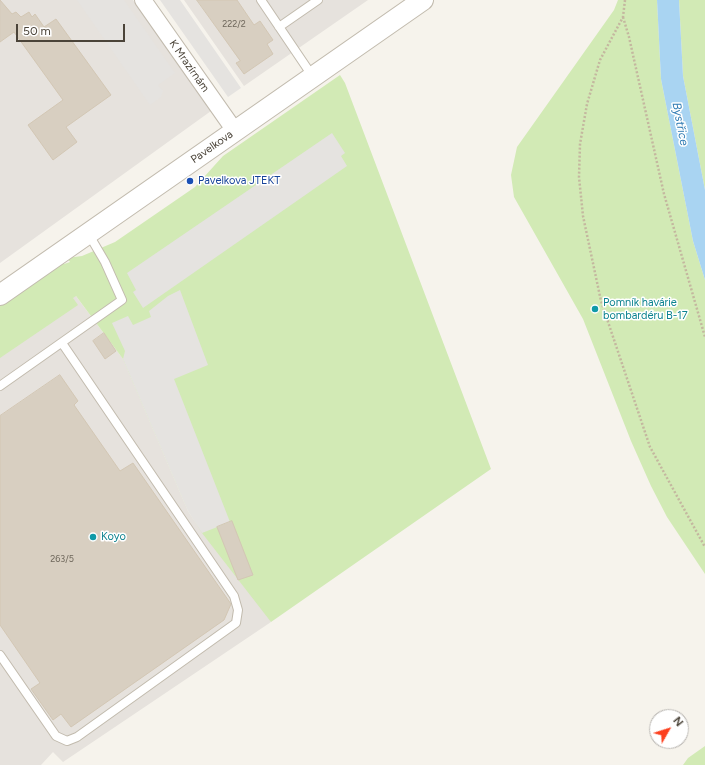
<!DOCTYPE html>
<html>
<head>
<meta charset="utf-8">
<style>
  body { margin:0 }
  #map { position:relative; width:705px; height:765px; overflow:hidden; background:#f6f3ec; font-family:Figtree,sans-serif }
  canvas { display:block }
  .north { position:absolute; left:649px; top:709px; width:40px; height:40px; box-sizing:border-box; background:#fff; border:1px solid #b7b4b0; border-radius:50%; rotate:51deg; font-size:11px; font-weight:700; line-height:16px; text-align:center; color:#4b4439 }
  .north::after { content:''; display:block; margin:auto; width:14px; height:18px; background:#fc3f1d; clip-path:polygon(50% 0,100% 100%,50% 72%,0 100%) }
  .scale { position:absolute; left:16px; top:24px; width:109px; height:18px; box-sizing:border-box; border:2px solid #4b4439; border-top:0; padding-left:5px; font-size:12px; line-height:14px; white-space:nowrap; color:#4b4439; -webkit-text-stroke:3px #fff; paint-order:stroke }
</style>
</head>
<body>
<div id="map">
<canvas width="705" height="765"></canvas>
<div class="north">N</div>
<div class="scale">50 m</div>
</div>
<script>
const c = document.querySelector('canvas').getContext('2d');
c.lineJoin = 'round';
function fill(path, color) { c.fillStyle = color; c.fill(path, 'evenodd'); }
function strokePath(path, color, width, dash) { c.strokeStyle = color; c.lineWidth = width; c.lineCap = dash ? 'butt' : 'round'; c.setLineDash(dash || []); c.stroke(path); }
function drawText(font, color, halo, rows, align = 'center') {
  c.font = font + ' Figtree,sans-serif'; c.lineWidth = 3; c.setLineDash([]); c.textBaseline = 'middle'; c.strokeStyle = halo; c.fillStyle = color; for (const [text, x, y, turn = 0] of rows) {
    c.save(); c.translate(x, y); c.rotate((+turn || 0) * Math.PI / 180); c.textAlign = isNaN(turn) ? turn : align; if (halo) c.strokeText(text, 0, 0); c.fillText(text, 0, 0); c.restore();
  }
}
const industrial = new Path2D(`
  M 0,0 L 133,0 L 211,111 L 0,263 Z
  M 184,0 L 368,0 L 244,86 Z
  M 55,268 L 123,359 L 188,511 L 202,532 L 232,521 L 271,622 L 63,762 L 53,752 L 41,765 L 0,765 L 0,307 Z`);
const green = new Path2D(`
  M 618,0 L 657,0 L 661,79 L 693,241 L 705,280 L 705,574 L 667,517 L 651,486 L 631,441 L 583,319 L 514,197 L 511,175 L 517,147 L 614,10 Z
  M 679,0 L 705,0 L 705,190 L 683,76 Z
  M 340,75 L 345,83 L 491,469 L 271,622 L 202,533 L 187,508 L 123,359 L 76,296 L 73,298 L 78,305 L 0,358 L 0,306 L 62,262 L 64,264 L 70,262 L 67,258 L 82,256 L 115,242 L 195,187 L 223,156 Z
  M 705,746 L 705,765 L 683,765 L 688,758 Z`);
const parking = new Path2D(`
  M 77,0 L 124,0 L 175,73 L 158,85 L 163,91 L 161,97 L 150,105 Z
  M 160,0 L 180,0 L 241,88 L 228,97 Z
  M 332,133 L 345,153 L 341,156 L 347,166 L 143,308 L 133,292 L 136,290 L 127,273 Z
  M 180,290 L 208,365 L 174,379 L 230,522 L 202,533 L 188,511 L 123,359 L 125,351 L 112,323 L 128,316 L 133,325 L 151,317 L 149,311 L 168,296 Z`);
const water = new Path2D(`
  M 657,0 L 679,0 L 683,76 L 705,190 L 705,280 L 693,241 L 661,79 Z`);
const building = new Path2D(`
  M 0,0 L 12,14 L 16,12 L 21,17 L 29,12 L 32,17 L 35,14 L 44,27 L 56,19 L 111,95 L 66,127 L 77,142 L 53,160 L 28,125 L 63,100 L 14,32 L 0,42 Z
  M 197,0 L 237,0 L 254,25 L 260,21 L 273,40 L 267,44 L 273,54 L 244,74 L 236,63 L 240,61 Z
  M 104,333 L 116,351 L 105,359 L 93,341 Z
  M 60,375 L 78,401 L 74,405 L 120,471 L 133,463 L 231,604 L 224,620 L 71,727 L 61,714 L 53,720 L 31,689 L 40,683 L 0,625 L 0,416 Z
  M 232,521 L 253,575 L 238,580 L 217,527 Z`);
const path = new Path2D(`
  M 625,0 L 623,17 L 600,60 L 587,104 L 580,144 L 579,177 L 583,216 L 601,301 L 650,447 L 705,547
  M 623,17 L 629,37 L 664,194 L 705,337`);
const service = new Path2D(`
  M 261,0 L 313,77
  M 279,27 L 318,0
  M 0,386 L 122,300 L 105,262 L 88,233
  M 0,655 L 56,736 L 67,741 L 77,737 L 236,623 L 238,610 L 234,596 L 62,343`);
const minor = new Path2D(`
  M 143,0 L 235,131`);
const tertiary = new Path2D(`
  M 0,295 L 423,0`);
const markers = [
  [190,181,4,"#1a4fb4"],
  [595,309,4,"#0f9aa8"],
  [93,537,4,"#0f9aa8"]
];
const numberNames = [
  ["222/2",234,24],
  ["263/5",62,559]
];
const streetNames = [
  ["K Mrazírnám",189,66,55],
  ["Pavelkova",212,147,-35]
];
const transitNames = [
  ["Pavelkova JTEKT",198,181]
];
const cultureNames = [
  ["Pomník havárie",603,303],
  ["bombardéru B-17",603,316],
  ["Koyo",101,537]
];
const waterNames = [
  ["Bystřice",680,124,79]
];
fill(industrial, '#e6e2dd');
fill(green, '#d2eab5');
fill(parking, '#e5e3e0');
fill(water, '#a9d4f2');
fill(building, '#d8cfc1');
strokePath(building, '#d3c7b4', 1);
strokePath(service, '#c2bbae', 10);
strokePath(minor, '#c2bbae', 18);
strokePath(tertiary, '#c2bbae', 22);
strokePath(path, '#c4b79f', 2.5, [2, 2]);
strokePath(service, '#fff', 8);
strokePath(minor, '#fff', 16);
strokePath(tertiary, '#fff', 20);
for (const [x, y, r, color] of markers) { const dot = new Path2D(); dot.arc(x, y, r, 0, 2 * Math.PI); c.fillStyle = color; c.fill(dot); strokePath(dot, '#fff', 1.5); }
drawText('9px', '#6e675b', null, numberNames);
drawText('11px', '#4b4439', '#fff', streetNames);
drawText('11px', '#164399', '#fff', transitNames, 'left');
drawText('11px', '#0d838f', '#fff', cultureNames, 'left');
drawText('italic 12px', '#2e7ab2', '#fff', waterNames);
</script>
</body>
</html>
